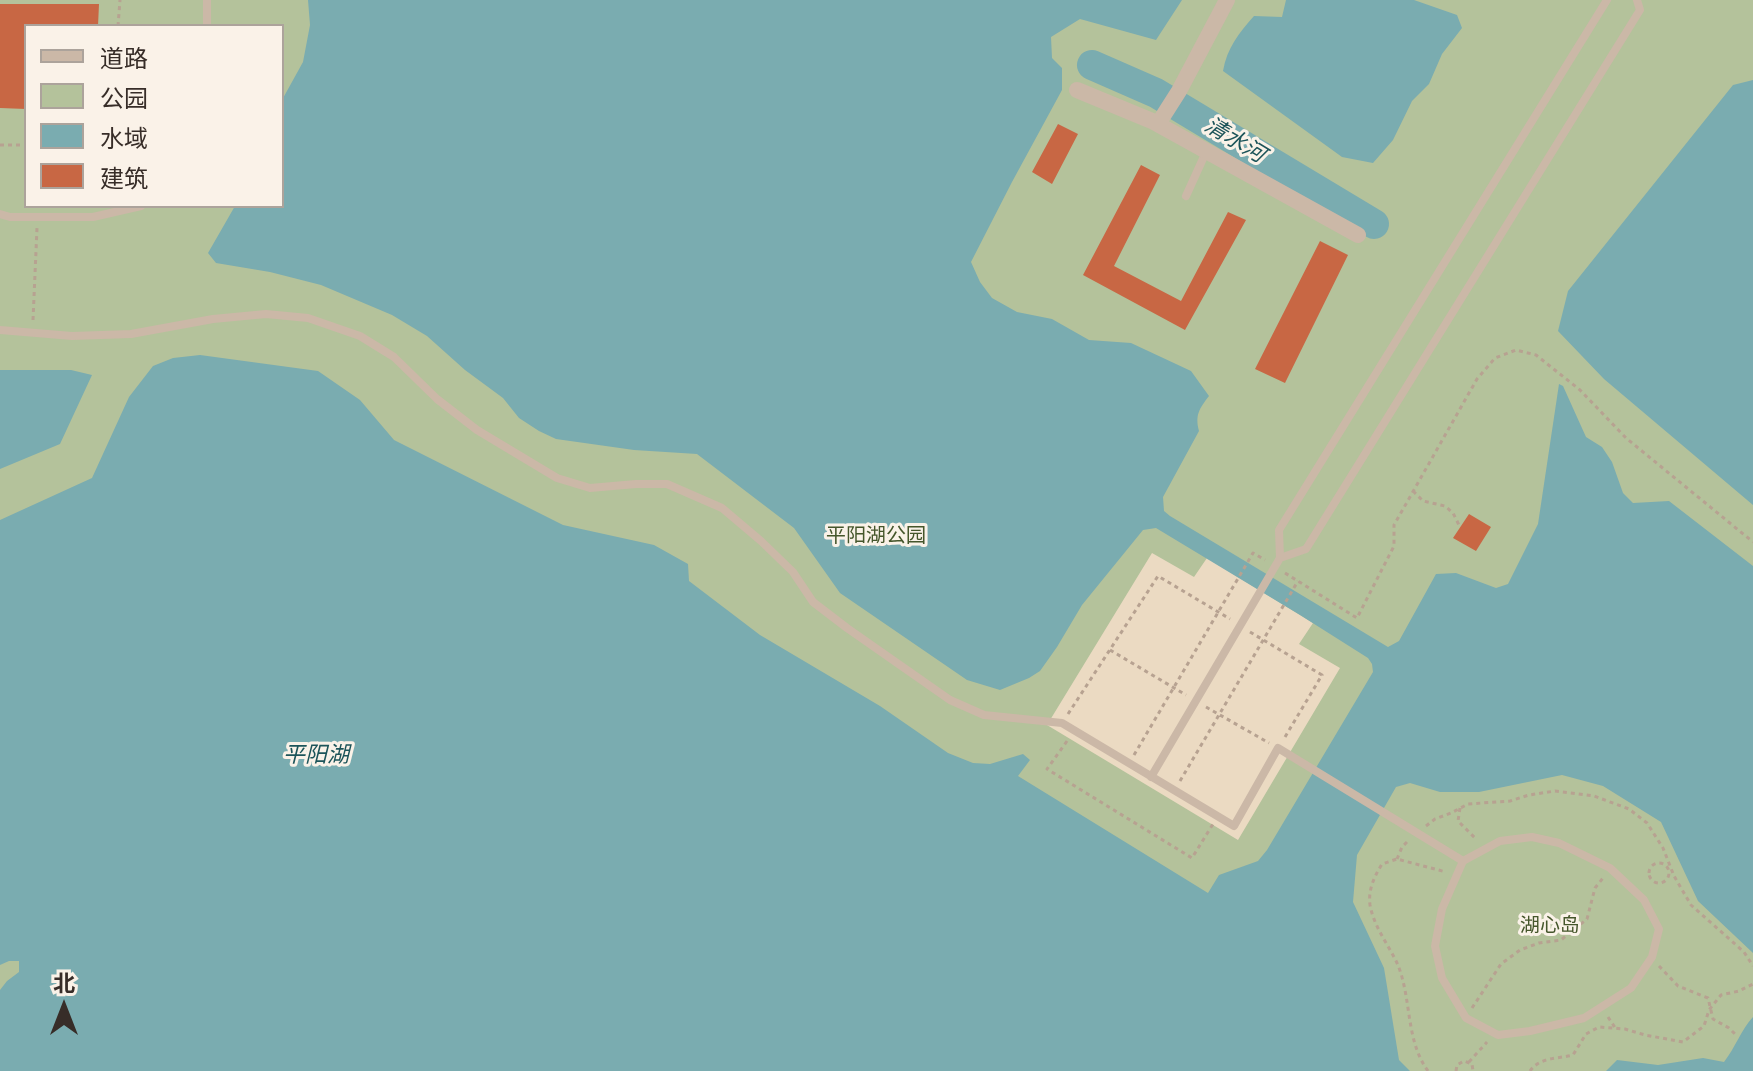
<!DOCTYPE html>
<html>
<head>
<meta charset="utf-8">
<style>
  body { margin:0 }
  #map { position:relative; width:1753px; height:1071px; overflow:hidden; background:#f2e8db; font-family:"Asap Condensed","Noto Sans SC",sans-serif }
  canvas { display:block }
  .legend { position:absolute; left:24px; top:24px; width:260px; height:184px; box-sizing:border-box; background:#faf2e8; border:2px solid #aca39b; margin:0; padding:10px 14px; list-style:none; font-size:24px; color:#372d28 }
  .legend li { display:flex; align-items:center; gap:16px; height:40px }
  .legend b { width:40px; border:2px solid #aca39b }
  .north { position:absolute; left:24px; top:967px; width:80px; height:80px; -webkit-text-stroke:6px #faf2e8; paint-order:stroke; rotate:0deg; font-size:22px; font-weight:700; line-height:32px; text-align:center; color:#372d28 }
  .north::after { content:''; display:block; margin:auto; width:28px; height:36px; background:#372d28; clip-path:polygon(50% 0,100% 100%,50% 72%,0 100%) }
</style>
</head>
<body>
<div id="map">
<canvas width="1753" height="1071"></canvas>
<ul class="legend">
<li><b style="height:10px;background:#cbb8a7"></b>道路</li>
<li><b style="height:22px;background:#b4c29b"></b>公园</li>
<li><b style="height:22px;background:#7aacb0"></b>水域</li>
<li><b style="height:22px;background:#c86744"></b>建筑</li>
</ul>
<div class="north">北</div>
</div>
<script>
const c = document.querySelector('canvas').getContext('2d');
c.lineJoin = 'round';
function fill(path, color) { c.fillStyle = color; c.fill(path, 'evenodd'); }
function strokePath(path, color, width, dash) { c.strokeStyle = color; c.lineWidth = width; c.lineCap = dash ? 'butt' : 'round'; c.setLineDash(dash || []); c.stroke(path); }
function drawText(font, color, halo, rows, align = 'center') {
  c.font = font + ' "Asap Condensed","Noto Sans SC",sans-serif'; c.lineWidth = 6; c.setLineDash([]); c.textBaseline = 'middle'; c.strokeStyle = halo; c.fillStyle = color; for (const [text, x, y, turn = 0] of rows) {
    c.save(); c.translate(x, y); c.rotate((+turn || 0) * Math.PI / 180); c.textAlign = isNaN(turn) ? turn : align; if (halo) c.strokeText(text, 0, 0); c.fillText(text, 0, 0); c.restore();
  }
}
const green = new Path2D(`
  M 0,0 L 1753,0 L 1753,1071 L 0,1071 ZM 26,26 L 282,26 L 282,206 L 26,206 Z`);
const plaza = new Path2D(`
  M 1152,553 L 1194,577 L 1207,558 L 1300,615 L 1313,623 L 1299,644 L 1340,668 L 1238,840 L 1047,725 Z`);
const water = new Path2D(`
  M 308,0 L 1182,0 L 1156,40 L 1080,19 L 1051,37 L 1052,58 L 1062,68 L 1062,90 L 1012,182 L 971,262 L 980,282 L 992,298 L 1017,312 L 1052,319 L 1089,340 L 1131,343 L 1191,371 L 1209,396 C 1199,409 1195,415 1199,431 L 1163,497 L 1164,511 L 1170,516 L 1388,647 L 1399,641 L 1436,574 L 1456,573 L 1496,588 L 1508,584 L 1538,524 L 1559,384 L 1563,386 L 1586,437 L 1602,447 L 1612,462 L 1623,493 L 1633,503 L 1669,501 L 1753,566 L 1753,953 L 1698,901 L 1661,822 L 1603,786 L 1562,775 L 1479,792 L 1440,792 L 1410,783 L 1396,787 L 1357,855 L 1353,902 L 1384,968 L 1399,1060 L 1410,1071 L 0,1071 L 0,990 L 7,981 L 19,972 L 19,961 L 9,961 L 0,965 L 0,520 L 92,478 L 129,397 L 153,366 L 173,358 L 200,355 L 318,371 L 360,400 L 394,440 L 563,525 L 654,545 L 688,564 L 689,581 L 760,635 L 880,706 L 948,753 L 973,763 L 990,764 L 1023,754 L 1030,760 L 1018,776 L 1208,893 L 1219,875 L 1258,861 L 1267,850 L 1373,672 L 1372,664 L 1368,658 L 1300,615 L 1156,528 L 1143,530 L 1082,605 L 1057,647 L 1040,671 L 1029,678 L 1000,690 L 967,680 L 840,593 L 794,528 L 697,454 L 634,450 L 556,439 L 539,431 L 519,418 L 503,398 L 465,370 L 427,336 L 392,315 L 321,285 L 270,272 L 216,263 L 208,253 L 235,206 L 282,206 L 282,100 L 303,62 L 310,25 Z
  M 1286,0 L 1414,0 L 1457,15 L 1462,28 L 1442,54 L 1429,84 L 1412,101 L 1393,140 L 1373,163 L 1342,157 L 1223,71 C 1227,48 1239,33 1254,16 L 1282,17 Z
  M 1753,80 L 1753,505 L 1604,379 L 1558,331 L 1568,291 L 1733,85 Z
  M 0,370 L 71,370 L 92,375 L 60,444 L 0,469 Z
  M 1753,1017 L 1753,1071 L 1606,1071 L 1617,1060 L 1658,1065 L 1703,1058 L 1724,1062 C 1735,1048 1741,1030 1753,1017 Z`);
const river = new Path2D(`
  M 1092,65 L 1156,93 L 1374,224`);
const building = new Path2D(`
  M 0,4 L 99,4 L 98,26 L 26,26 L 26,109 L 0,108 Z
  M 1058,124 L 1078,134 L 1052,184 L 1032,172 Z
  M 1141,165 L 1160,175 L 1114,266 L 1181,301 L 1228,212 L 1246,220 L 1185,330 L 1083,275 Z
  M 1320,241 L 1348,255 L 1285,383 L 1255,369 Z
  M 1469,514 L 1491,527 L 1476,551 L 1453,538 Z`);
const path = new Path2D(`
  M 118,26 L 120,0
  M 0,145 L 26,145
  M 33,320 L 37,228
  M 1413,491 L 1423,501 L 1445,506 L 1453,513 L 1460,527
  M 1285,573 L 1357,618 L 1394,546 L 1394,525 L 1477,379 L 1495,358 L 1516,350 L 1536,355 L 1580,390 L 1626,438 L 1753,542
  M 1250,632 L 1322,675 L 1285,737
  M 1110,650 L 1186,695
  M 1206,707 L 1269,743
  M 1068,714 L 1158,576 L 1230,619
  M 1067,741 L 1047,769 L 1192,858 L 1213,824
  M 1134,755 L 1253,553 L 1265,560
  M 1180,781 L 1298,581
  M 1460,808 L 1458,821 L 1477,840
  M 1426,826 L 1435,819 L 1451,813 L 1468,804 L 1510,801 L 1529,795 L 1555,791 L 1594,796 L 1629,809 L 1647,823 L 1663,848 L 1674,876 L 1691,905 L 1744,952 L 1753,966
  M 1397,859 L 1402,847 L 1408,841
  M1649 873a10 10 0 1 1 20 0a10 10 0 1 1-20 0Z
  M 1659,966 L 1678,986 L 1708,998 L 1713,1019 L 1729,1028 L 1735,1034
  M 1472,1008 L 1501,964 L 1520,950 L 1539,943 L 1561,940 L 1587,919 L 1595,888 L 1603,878
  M 1608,1017 L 1616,1029
  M 1469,1062 L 1487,1042
  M 1428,1071 C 1405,1040 1412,997 1397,963 C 1388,944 1374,927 1370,905 C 1368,890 1374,877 1382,864 L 1397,859 L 1446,872
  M 1456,1071 L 1457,1065 L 1464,1061 L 1472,1064 L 1473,1071
  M 1530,1071 C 1540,1057 1557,1059 1573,1055 L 1586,1034 L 1599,1027 L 1625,1029 L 1645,1035 L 1683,1042 L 1704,1026 L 1709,1010 L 1721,995 L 1739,991 L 1753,984`);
const lane = new Path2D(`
  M 207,26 L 207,0
  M 1186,196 L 1206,152
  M 0,214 L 10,217 L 93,217 L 141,206
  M 0,330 L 72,336 L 131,334 L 213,319 L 266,314 L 308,318 L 360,336 L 394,357 L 437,399 L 477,430 L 557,478 L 590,488 L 636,484 L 667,484 L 722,508 L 761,541 L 793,572 L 813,602 L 847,628 L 950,700 L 984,715 L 1062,723 L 1234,826 L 1278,748 L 1463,861 L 1500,841 L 1532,837 L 1559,843 L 1610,868 L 1644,900 L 1659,929 L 1652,957 L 1631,988 L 1584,1018 L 1530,1031 L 1498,1035 L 1466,1018 L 1442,978 L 1435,946 L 1442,909 L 1463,861
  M 1280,558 L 1306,549 L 1640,10 L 1637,0
  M 1151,777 L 1280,558 L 1279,530 L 1607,0`);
const street = new Path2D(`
  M 1077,90 L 1152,121 L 1358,235
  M 1158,124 L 1179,91 L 1227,0`);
const parkNames = [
  ["平阳湖公园",876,536],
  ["湖心岛",1550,926]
];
const waterNames = [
  ["清水河",1235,140,31],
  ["平阳湖",316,755]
];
fill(green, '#b4c29b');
fill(plaza, '#ebdac2');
fill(water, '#7aacb0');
strokePath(river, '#7aacb0', 30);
fill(building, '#c86744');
strokePath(path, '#b7a291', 3, [4, 4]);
strokePath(lane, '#cbb8a7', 8);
strokePath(street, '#cbb8a7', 16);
drawText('20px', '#45562b', '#faf2e8', parkNames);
drawText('italic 22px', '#1c5459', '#faf2e8', waterNames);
</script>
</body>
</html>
